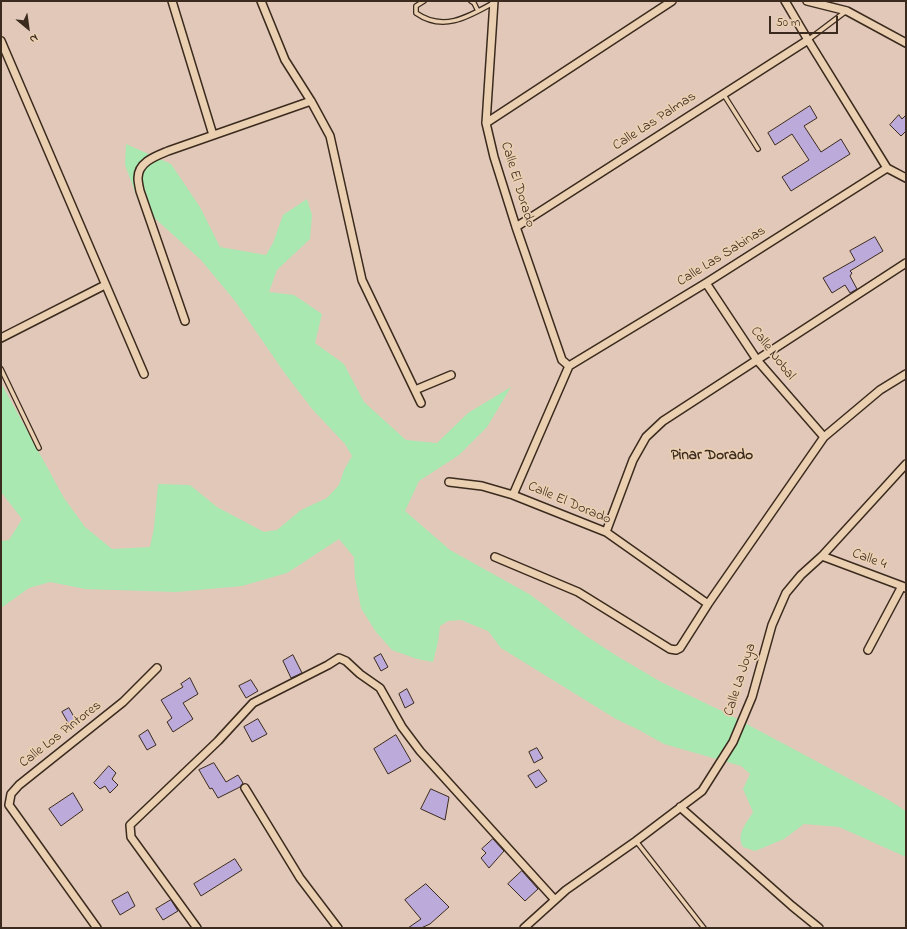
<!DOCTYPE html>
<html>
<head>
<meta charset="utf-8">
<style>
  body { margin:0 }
  #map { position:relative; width:907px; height:929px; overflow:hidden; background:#e1c8b9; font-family:"Indie Flower",sans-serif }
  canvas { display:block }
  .frame { position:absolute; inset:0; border:2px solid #3b2a1e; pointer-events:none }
  .north { position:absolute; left:8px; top:8px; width:40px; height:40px; -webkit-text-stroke:3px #eacfb1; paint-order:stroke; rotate:151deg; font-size:11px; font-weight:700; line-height:16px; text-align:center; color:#3b2a1e }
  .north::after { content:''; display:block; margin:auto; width:14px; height:18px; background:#3b2a1e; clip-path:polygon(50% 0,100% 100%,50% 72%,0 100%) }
  .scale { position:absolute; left:769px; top:16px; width:69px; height:18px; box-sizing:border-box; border:2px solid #3b2a1e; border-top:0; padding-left:5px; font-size:12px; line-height:14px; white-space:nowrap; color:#3b2a1e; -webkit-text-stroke:3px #eacfb1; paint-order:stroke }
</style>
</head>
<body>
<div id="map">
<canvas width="907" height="929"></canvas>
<div class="frame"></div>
<div class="north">N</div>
<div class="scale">50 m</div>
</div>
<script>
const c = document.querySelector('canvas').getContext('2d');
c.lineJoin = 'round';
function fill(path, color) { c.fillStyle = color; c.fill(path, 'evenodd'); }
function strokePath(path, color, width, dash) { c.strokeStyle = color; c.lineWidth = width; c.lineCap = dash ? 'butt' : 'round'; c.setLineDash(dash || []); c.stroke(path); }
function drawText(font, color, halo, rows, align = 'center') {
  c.font = font + ' "Indie Flower",sans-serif'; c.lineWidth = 3.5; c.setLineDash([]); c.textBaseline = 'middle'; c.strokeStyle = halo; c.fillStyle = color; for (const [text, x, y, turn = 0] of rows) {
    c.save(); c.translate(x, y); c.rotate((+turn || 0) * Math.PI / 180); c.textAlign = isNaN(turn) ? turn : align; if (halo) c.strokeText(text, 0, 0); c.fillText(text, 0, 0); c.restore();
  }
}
const green = new Path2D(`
  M 126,144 L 171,164 L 200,207 L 220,247 L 266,255 L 273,243 L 283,215 L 307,199 L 312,215 L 310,239 L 277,270 L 269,292 L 294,295 L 322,314 L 315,343 L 344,364 L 364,402 L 406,440 L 437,443 L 468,413 L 511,387 L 487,427 L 459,455 L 419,481 L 405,511 L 450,550 L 529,594 L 586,636 L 617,656 L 661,682 L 726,713 L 887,799 L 906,811 L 906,857 L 839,827 L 804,824 L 784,839 L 755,851 L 743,847 C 736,834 746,824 753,812 L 743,789 L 750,774 L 741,766 L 664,744 L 639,730 L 616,719 L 501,648 L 488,631 L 461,620 L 448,621 L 440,626 L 438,642 L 433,662 L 417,659 L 392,650 L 376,632 L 361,608 L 355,578 L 354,557 L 339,539 L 287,573 L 242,586 L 176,592 L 85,589 L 50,582 L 29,588 L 1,608 L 1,541 L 9,540 L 22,519 L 1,492 L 1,383 L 64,498 L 85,527 L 112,549 L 150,547 L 154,528 L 158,484 L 190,485 L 217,507 L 264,532 L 277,530 L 301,510 L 327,498 L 339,485 L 344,470 L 352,456 L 345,444 L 313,410 L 286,375 L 235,301 L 201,260 L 140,205 L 125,165 Z`);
const building = new Path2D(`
  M 810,106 L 817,118 L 804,126 L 821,152 L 841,139 L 850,154 L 791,191 L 782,177 L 809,160 L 792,134 L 775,145 L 768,133 Z
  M 899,115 L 902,119 L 906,115 L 906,131 L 901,136 L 890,125 Z
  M 875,237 L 883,251 L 850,271 L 852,273 L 850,276 L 857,289 L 850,293 L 845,285 L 832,293 L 823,278 L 855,260 L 850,251 Z
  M 381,654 L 388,667 L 381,671 L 374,658 Z
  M 293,655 L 302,673 L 291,678 L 283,661 Z
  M 190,678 L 198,694 L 183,703 L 193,719 L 173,732 L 167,722 L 172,718 L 161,700 L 183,687 L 181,684 Z
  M 251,680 L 258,691 L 246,698 L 239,686 Z
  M 407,689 L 414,703 L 405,708 L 399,694 Z
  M 69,708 L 77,722 L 70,726 L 62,712 Z
  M 258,719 L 267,734 L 252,742 L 244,727 Z
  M 148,730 L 156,745 L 147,750 L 139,736 Z
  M 396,735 L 411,761 L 388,774 L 374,749 Z
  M 537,748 L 543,758 L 534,763 L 529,752 Z
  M 214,763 L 226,782 L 238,775 L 243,783 L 240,787 L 218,798 L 212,788 L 210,789 L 199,770 Z
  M 109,766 L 116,773 L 112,779 L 118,785 L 110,793 L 105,786 L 100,789 L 94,783 Z
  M 539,770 L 547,781 L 536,788 L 528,776 Z
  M 431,789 L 449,797 L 445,820 L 421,809 Z
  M 73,793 L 83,810 L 61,826 L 49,809 Z
  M 493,839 L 504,851 L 489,868 L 481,858 L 486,853 L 482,849 Z
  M 235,859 L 242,870 L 201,896 L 194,884 Z
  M 522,871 L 538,889 L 525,901 L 508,884 Z
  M 426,884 L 449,907 L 430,924 L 421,928 L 408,928 L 421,919 L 405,900 Z
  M 128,892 L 135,906 L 120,915 L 112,901 Z
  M 171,900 L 178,911 L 163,920 L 156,909 Z`);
const service = new Path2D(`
  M 424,1 L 416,6 L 416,13 C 443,32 468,17 493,3
  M 471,1 L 474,3 L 478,11
  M 808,40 L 845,12
  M 724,95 L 758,149
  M 1,369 L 39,448
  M 636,841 L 704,928`);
const minor = new Path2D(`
  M 172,1 L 213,135
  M 261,1 L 285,60 L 311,101 L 330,136 L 362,280 L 421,403
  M 494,1 L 486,123 L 494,157 L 516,227 L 562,360 L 569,366
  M 785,1 L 808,40 L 887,168 L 906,178
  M 807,1 L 847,11 L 906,43
  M 1,41 L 144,374
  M 486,123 L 672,1
  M 516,227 L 808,40
  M 706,283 L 757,360 L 824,437
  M 185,321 L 140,191 C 139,186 138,182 138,178 C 138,162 156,156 168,151 L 311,101
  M 1,338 L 105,285
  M 569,366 L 706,283 L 887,168
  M 415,390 L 451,375
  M 449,482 L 482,486 L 513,495 L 606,532 L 708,604
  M 513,495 L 569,366
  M 606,532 L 633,460 L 646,437 L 663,421 L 906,263
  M 822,556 L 902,586 L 906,588
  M 495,557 L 578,592 L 670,649 L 676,650 L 680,648 L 708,604 L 824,437 L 880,390 L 906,374
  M 868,650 L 902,586
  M 245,788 L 300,878 L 338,928
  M 680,807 L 792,906 L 819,928
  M 97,928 L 9,805 L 11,794 L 19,785 L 123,702 L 157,668
  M 197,928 L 131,837 L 130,825 L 218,741 L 253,703 L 328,665 L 339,658 L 346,661 L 360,674 L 380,688 L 402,727 L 420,751 L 555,900
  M 524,928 L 566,890 L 636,841 L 702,791 L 733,742 L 752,697 L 772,625 L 786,593 L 801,575 L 822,556 L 906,464`);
const streetNames = [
  ["Calle Las Palmas",655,122,-33],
  ["Calle El Dorado",517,185,73],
  ["Calle Las Sabinas",722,257,-32],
  ["Calle Nobal",772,354,52],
  ["Calle El Dorado",569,504,23],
  ["Calle 4",869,560,20],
  ["Calle La Joya",741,680,-72],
  ["Calle Los Pintores",61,735,-38]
];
const neighbourhoodNames = [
  ["Pinar Dorado",712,457]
];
fill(green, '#a9e9b1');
fill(building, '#bcabda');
strokePath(building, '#3b2a1e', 1);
strokePath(service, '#3b2a1e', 6);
strokePath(minor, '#3b2a1e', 10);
strokePath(service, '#eacfb1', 3.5);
strokePath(minor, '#eacfb1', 7);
drawText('14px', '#3b2a1e', '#eacfb1', streetNames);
drawText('bold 15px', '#3b2a1e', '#eacfb1', neighbourhoodNames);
</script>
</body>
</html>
